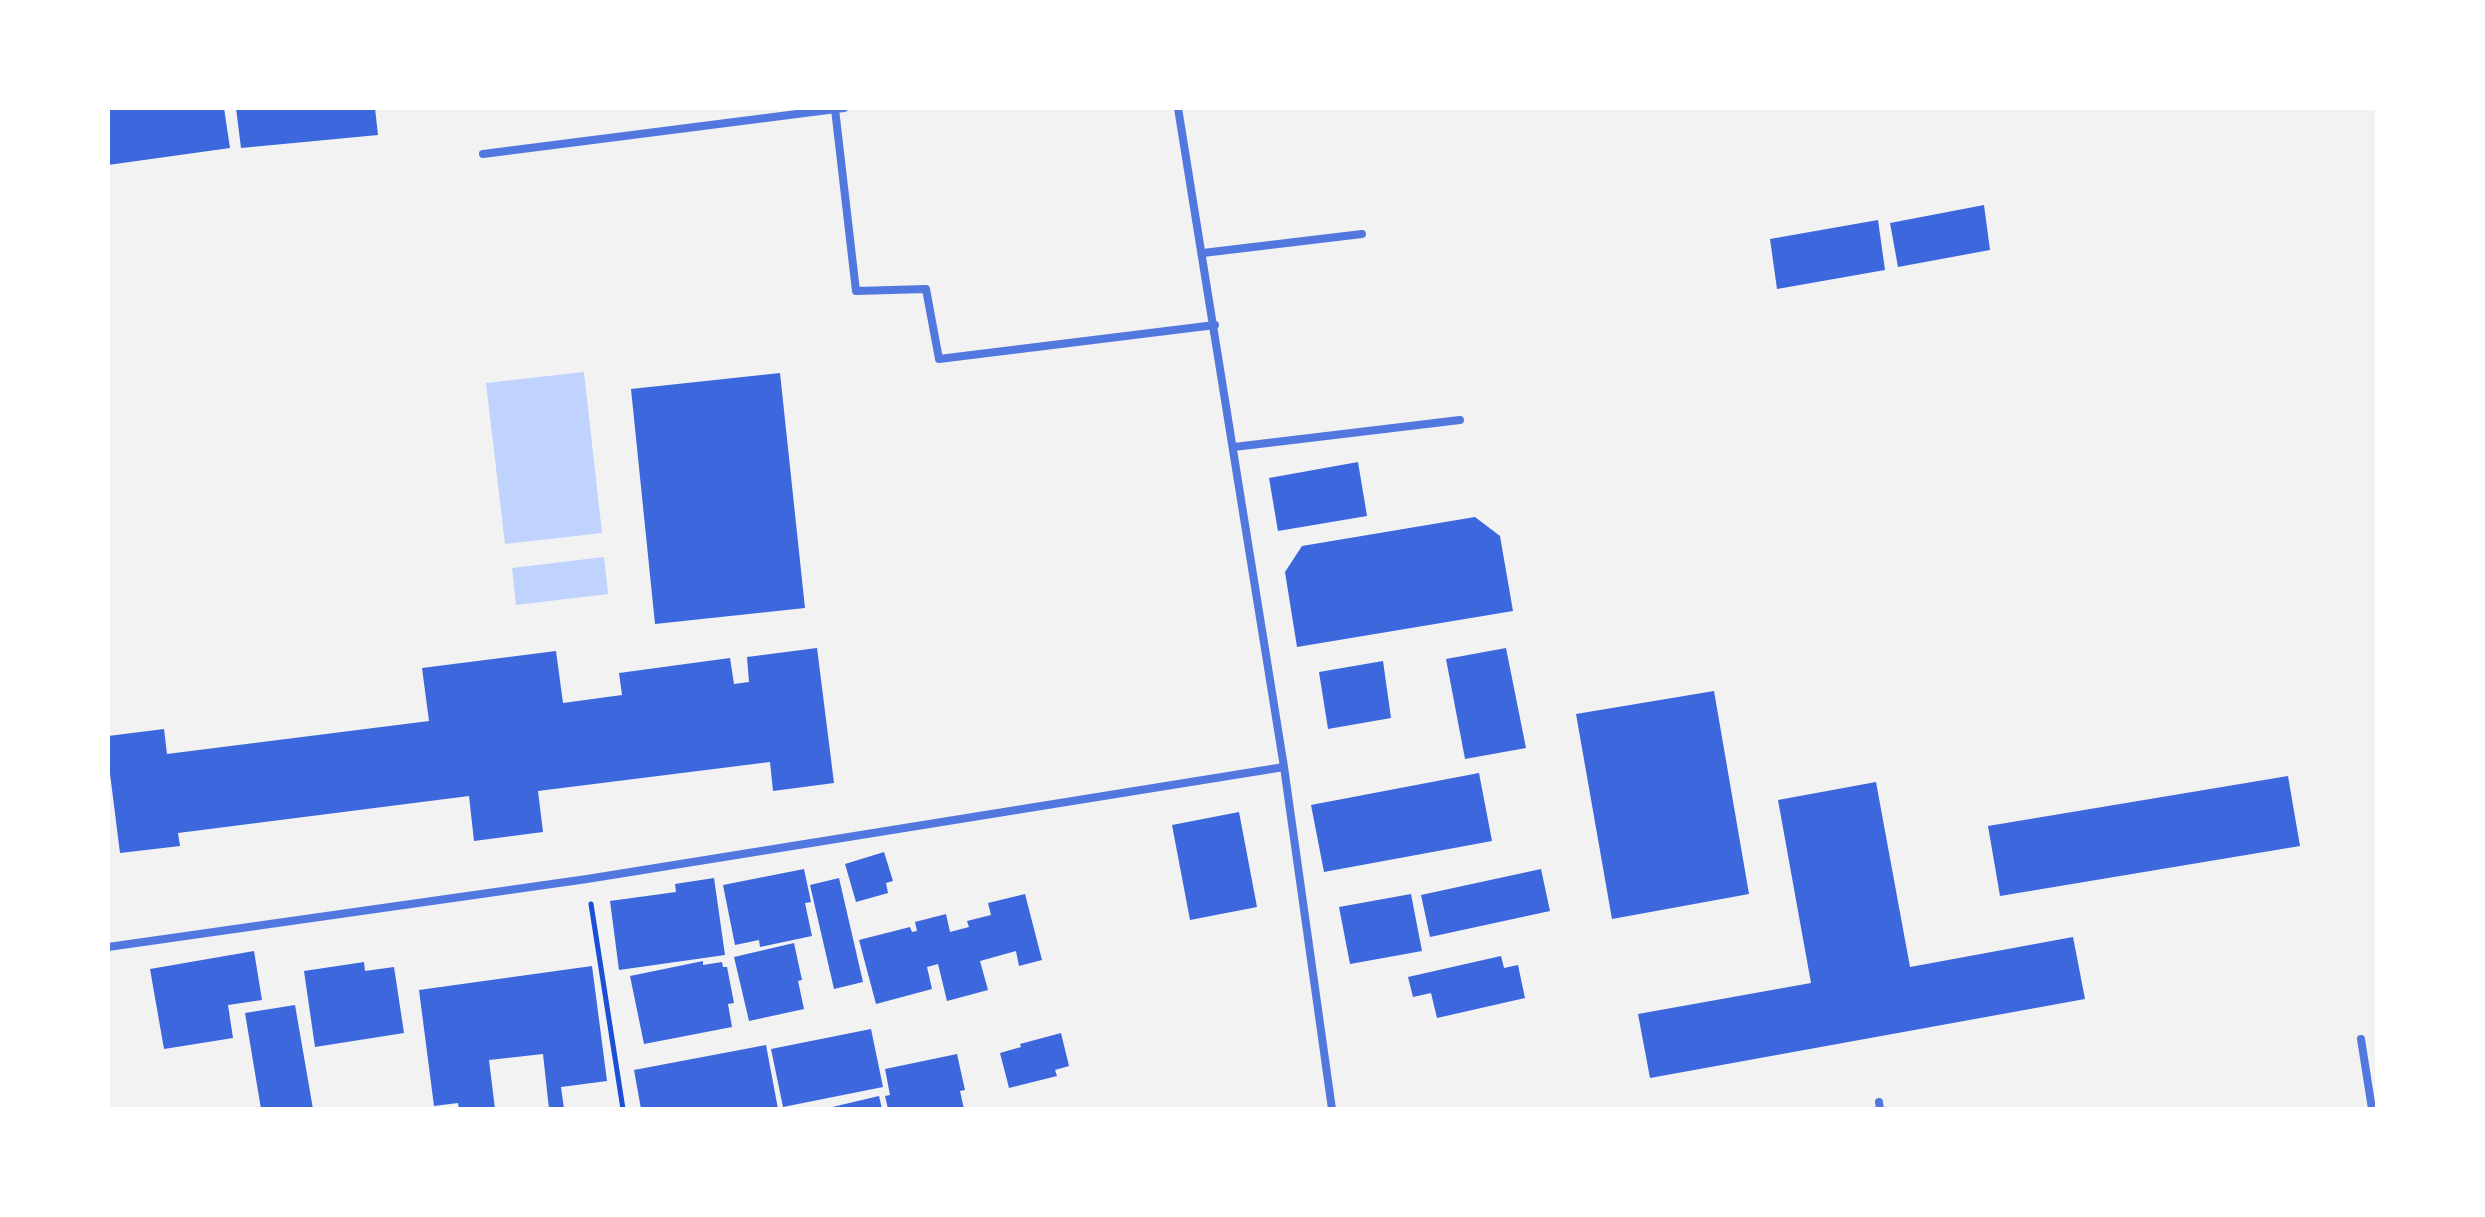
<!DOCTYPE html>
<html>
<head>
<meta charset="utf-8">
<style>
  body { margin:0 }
  #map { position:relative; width:2485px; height:1217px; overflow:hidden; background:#f2f2f2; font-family:Mulish,sans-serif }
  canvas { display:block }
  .frame { position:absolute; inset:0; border:110px solid #fff; pointer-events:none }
</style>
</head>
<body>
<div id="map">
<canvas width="2485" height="1217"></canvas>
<div class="frame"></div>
</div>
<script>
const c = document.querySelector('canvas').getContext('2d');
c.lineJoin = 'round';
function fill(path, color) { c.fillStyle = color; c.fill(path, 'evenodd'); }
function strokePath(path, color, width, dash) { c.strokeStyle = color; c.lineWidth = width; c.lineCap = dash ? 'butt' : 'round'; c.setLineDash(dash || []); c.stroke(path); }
const water = new Path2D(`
  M 584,372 L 602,533 L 505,544 L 486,383 Z
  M 604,557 L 608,594 L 516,605 L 512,568 Z`);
const building = new Path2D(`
  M 108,108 L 224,108 L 230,148 L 108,165 Z
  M 236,108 L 375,108 L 378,135 L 241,148 Z
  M 1984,205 L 1990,250 L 1898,267 L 1890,223 Z
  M 1878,220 L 1885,270 L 1777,289 L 1770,239 Z
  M 780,373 L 805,608 L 655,624 L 631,389 Z
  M 1358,462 L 1367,516 L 1278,531 L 1269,478 Z
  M 1475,517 L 1500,536 L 1513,611 L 1297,647 L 1285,572 L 1302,546 Z
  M 817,648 L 834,783 L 773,791 L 770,762 L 538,791 L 543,832 L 474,841 L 469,796 L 178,833 L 180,846 L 120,853 L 108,758 L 108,736 L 164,729 L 167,754 L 429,721 L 422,668 L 556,651 L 563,703 L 622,695 L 619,673 L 730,658 L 734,684 L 749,682 L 747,657 Z
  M 1506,648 L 1526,748 L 1465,759 L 1446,659 Z
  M 1383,661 L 1391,718 L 1328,729 L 1319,672 Z
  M 1714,691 L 1749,894 L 1612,919 L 1576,714 Z
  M 1479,773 L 1492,841 L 1324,872 L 1311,805 Z
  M 2288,776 L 2300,846 L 2000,896 L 1988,826 Z
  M 1876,782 L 1910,967 L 2073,937 L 2085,999 L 1650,1078 L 1638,1014 L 1811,983 L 1778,800 Z
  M 1239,812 L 1257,907 L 1190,920 L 1172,825 Z
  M 884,852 L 893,881 L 886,883 L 888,893 L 856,902 L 845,864 Z
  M 804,869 L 811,902 L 805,903 L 812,936 L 760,947 L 759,940 L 735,945 L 723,885 Z
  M 1541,869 L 1550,911 L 1430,937 L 1421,895 Z
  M 714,878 L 725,955 L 619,970 L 610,901 L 676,892 L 675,884 Z
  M 839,878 L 863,982 L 834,989 L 810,885 Z
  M 1025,894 L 1042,960 L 1019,966 L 1016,951 L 980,961 L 988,990 L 947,1001 L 938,964 L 927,967 L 932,989 L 876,1004 L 859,940 L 910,927 L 912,932 L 917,931 L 915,922 L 946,914 L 950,932 L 969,927 L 967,921 L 991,915 L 988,903 Z
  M 1411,894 L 1422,951 L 1350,964 L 1339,907 Z
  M 794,943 L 802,980 L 798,981 L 804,1009 L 749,1021 L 734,957 Z
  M 254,951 L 262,1000 L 228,1005 L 233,1038 L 164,1049 L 150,969 Z
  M 1501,956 L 1504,968 L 1518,965 L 1525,998 L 1437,1018 L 1431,993 L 1413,997 L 1408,977 Z
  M 703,961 L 703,965 L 722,962 L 723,967 L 727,967 L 734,1003 L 728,1004 L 732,1027 L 644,1044 L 630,976 Z
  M 364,962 L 365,971 L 394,967 L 404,1033 L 315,1047 L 304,971 Z
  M 592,966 L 607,1081 L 561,1087 L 564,1109 L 549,1109 L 543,1054 L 489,1060 L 495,1109 L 459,1109 L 458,1103 L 434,1106 L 419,990 Z
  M 295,1005 L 313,1109 L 261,1109 L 245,1013 Z
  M 871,1029 L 883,1087 L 783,1107 L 771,1049 Z
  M 1061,1033 L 1069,1066 L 1055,1070 L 1057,1076 L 1009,1088 L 1000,1053 L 1021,1047 L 1020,1044 Z
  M 766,1045 L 778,1109 L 641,1109 L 634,1070 Z
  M 957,1054 L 965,1090 L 960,1091 L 964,1109 L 888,1109 L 885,1096 L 890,1095 L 885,1069 Z
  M 879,1096 L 882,1109 L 829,1109 L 828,1108 Z`);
const path = new Path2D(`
  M 591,904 L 623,1109`);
const minor = new Path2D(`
  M 1178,108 L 1284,767 L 1332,1109
  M 835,109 L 856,291 L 926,289 L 939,359 L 1215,325
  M 483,154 L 844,108
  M 1203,253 L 1362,234
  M 1234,447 L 1460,420
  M 108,947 L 587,879 L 1284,767
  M 2361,1039 L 2372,1109
  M 1879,1102 L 1880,1109`);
fill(water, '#bfd3fe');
fill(building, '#3d67dc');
strokePath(path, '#1d4ed8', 5);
strokePath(minor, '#5277de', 8);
</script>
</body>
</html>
